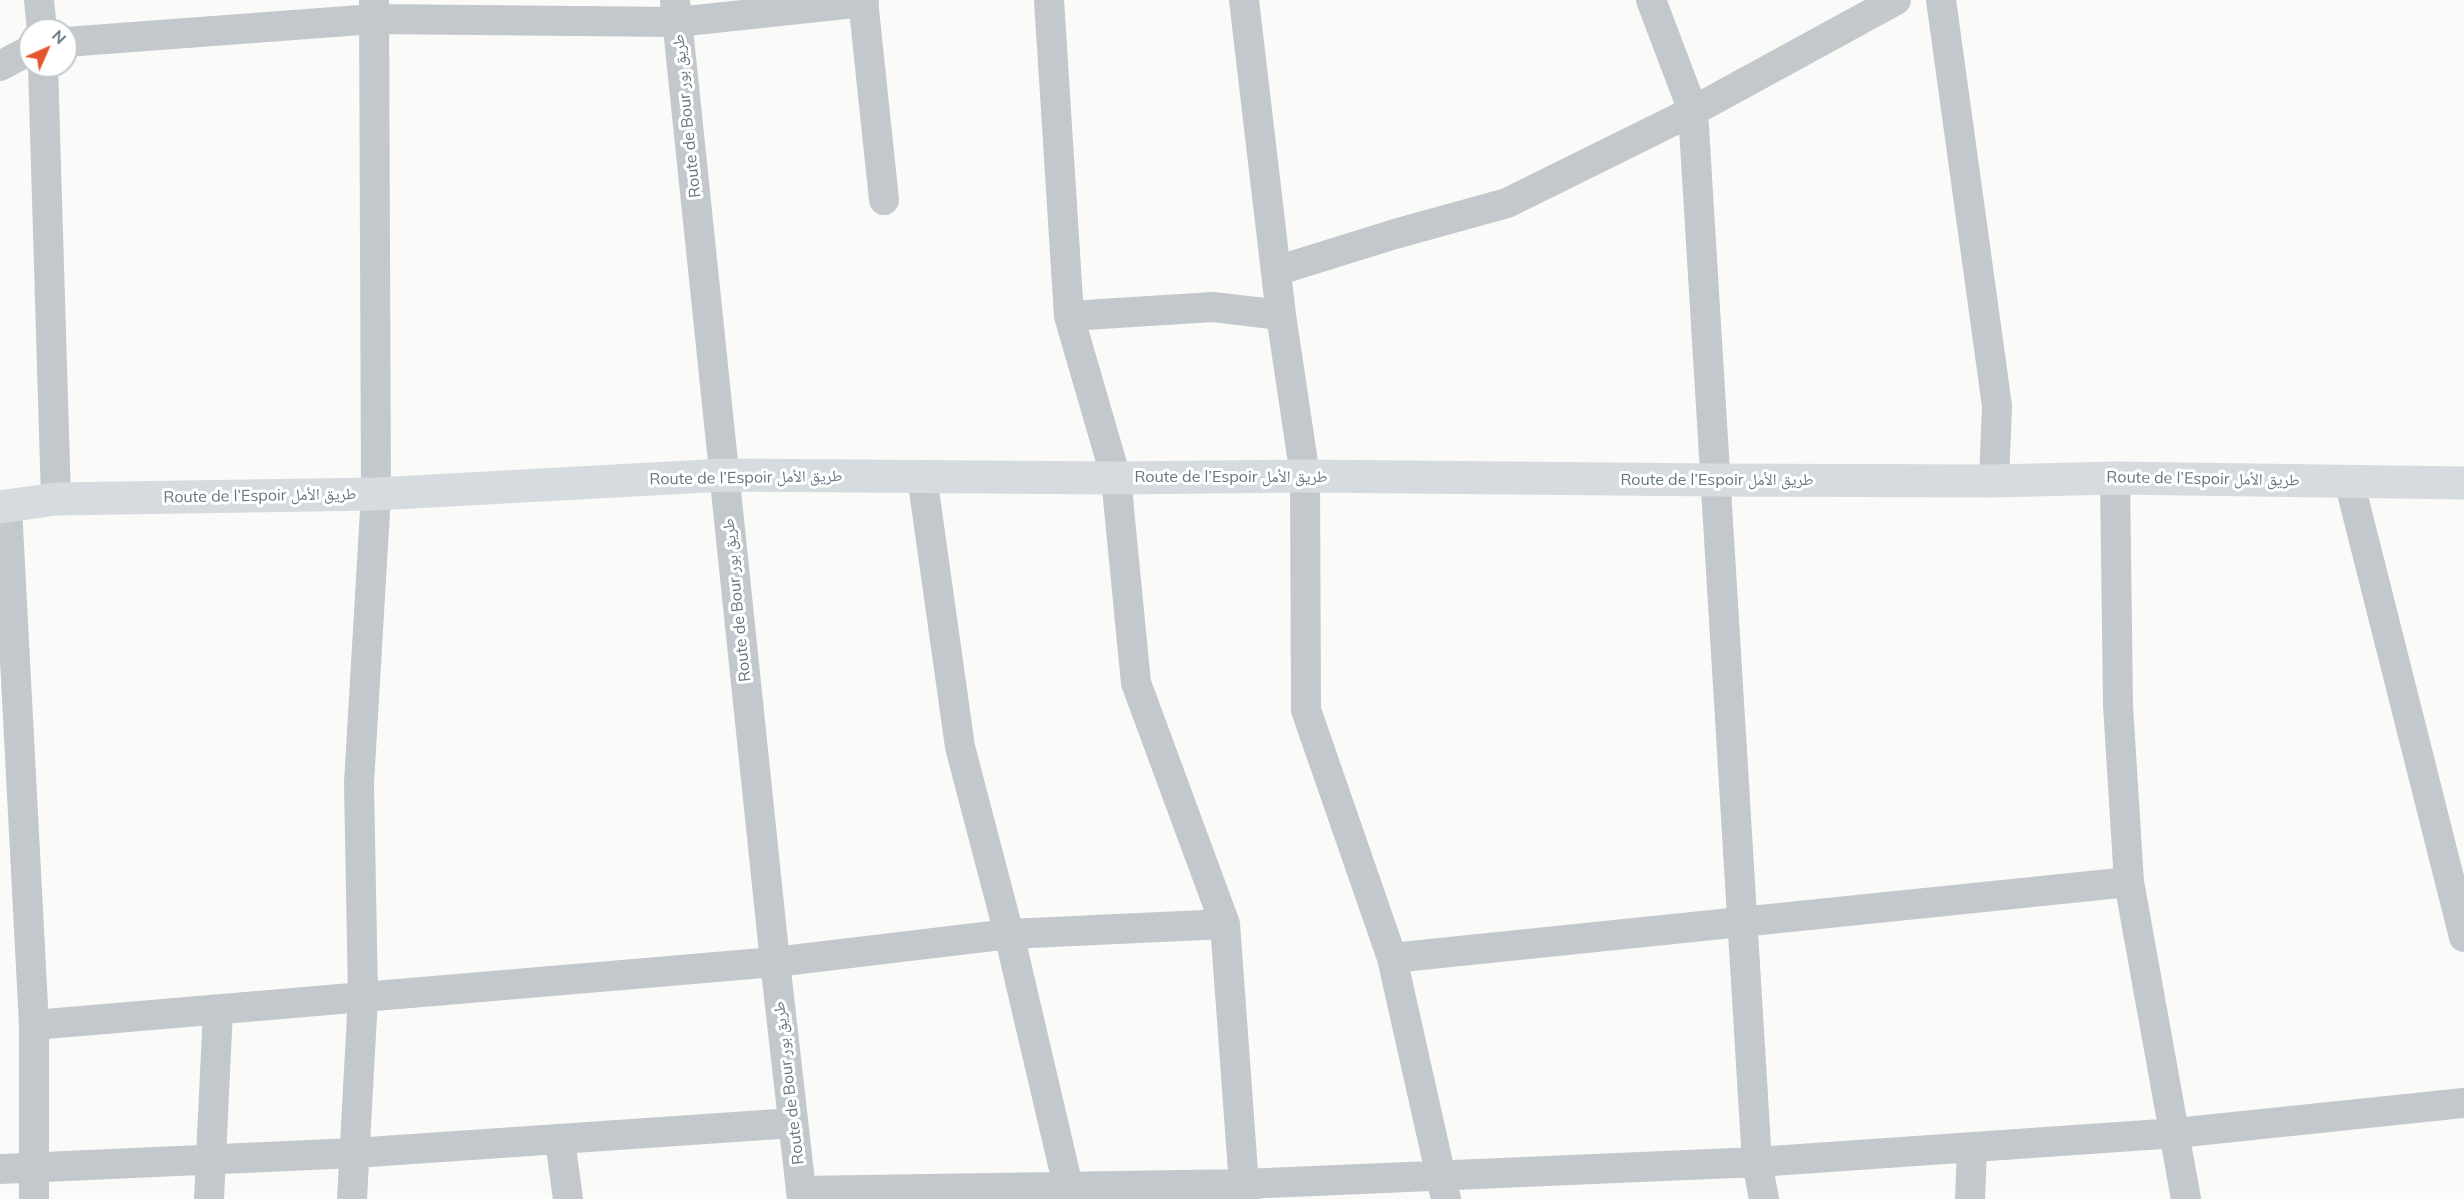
<!DOCTYPE html>
<html>
<head>
<meta charset="utf-8">
<style>
  body { margin:0 }
  #map { position:relative; width:2464px; height:1199px; overflow:hidden; background:#fafaf8; font-family:Mulish,sans-serif }
  canvas { display:block }
  .north { position:absolute; left:18px; top:18px; width:60px; height:60px; box-sizing:border-box; background:#fff; border:2px solid #c1c8cd; border-radius:50%; rotate:45deg; font-size:16px; font-weight:700; line-height:24px; text-align:center; color:#657683 }
  .north::after { content:''; display:block; margin:auto; width:21px; height:27px; background:#e4572e; clip-path:polygon(50% 0,100% 100%,50% 72%,0 100%) }
</style>
</head>
<body>
<div id="map">
<canvas width="2464" height="1199"></canvas>
<div class="north">N</div>
</div>
<script>
const c = document.querySelector('canvas').getContext('2d');
c.lineJoin = 'round';
function strokePath(path, color, width, dash) { c.strokeStyle = color; c.lineWidth = width; c.lineCap = dash ? 'butt' : 'round'; c.setLineDash(dash || []); c.stroke(path); }
function drawText(font, color, halo, rows, align = 'center') {
  c.font = font + ' Mulish,"Noto Naskh Arabic",sans-serif'; c.lineWidth = 6; c.setLineDash([]); c.textBaseline = 'middle'; c.strokeStyle = halo; c.fillStyle = color; for (const [text, x, y, turn = 0] of rows) {
    c.save(); c.translate(x, y); c.rotate((+turn || 0) * Math.PI / 180); c.textAlign = isNaN(turn) ? turn : align; if (halo) c.strokeText(text, 0, 0); c.fillText(text, 0, 0); c.restore();
  }
}
const minor = new Path2D(`
  M 39,0 L 42,30
  M 675,0 L 775,962 L 802,1199
  M 863,0 L 884,200
  M 1049,0 L 1069,316 L 1116,478 L 1136,683 L 1225,924 L 1245,1199
  M 1244,0 L 1281,315 L 1305,476 L 1306,710 L 1392,958 L 1446,1199
  M 1651,0 L 1693,111 L 1757,1162 L 1764,1199
  M 1941,0 L 1997,406 L 1994,481
  M 66,42 L 374,19 L 677,22 L 864,2
  M 0,66 L 30,50
  M 43,66 L 56,499
  M 1276,271 L 1395,234 L 1507,203 L 1693,111 L 1896,0
  M 1069,316 L 1213,307 L 1281,315
  M 922,476 L 960,747 L 1009,934 L 1071,1199
  M 2115,478 L 2118,705 L 2129,882 L 2186,1199
  M 2349,481 L 2464,937
  M 7,507 L 34,1025 L 34,1199
  M 1392,958 L 2129,882
  M 34,1025 L 775,962 L 1009,934 L 1225,924
  M 560,1140 L 568,1199
  M 0,1169 L 354,1153 L 793,1123
  M 801,1191 L 1244,1184 L 1757,1162 L 2176,1133 L 2464,1103
  M 209,1199 L 218,1010
  M 352,1199 L 363,997 L 359,783 L 376,494 L 374,0
  M 1970,1199 L 1972,1149`);
const trunk = new Path2D(`
  M 0,507 L 56,499 L 376,494 L 725,475 L 1116,478 L 1305,476 L 1715,480 L 1994,481 L 2115,478 L 2464,483`);
const streetNames = [
  ["Route de Bour طريق بور",687,116,-96],
  ["Route de l’Espoir طريق الأمل",1231,477],
  ["Route de l’Espoir طريق الأمل",746,478,-1],
  ["Route de l’Espoir طريق الأمل",2203,479,1],
  ["Route de l’Espoir طريق الأمل",1717,480],
  ["Route de l’Espoir طريق الأمل",260,496,-1],
  ["Route de Bour طريق بور",737,600,-96],
  ["Route de Bour طريق بور",789,1083,-97]
];
strokePath(minor, '#c3c8cc', 30);
strokePath(trunk, '#d6dbdf', 33);
drawText('16px', '#657683', '#fff', streetNames);
</script>
</body>
</html>
